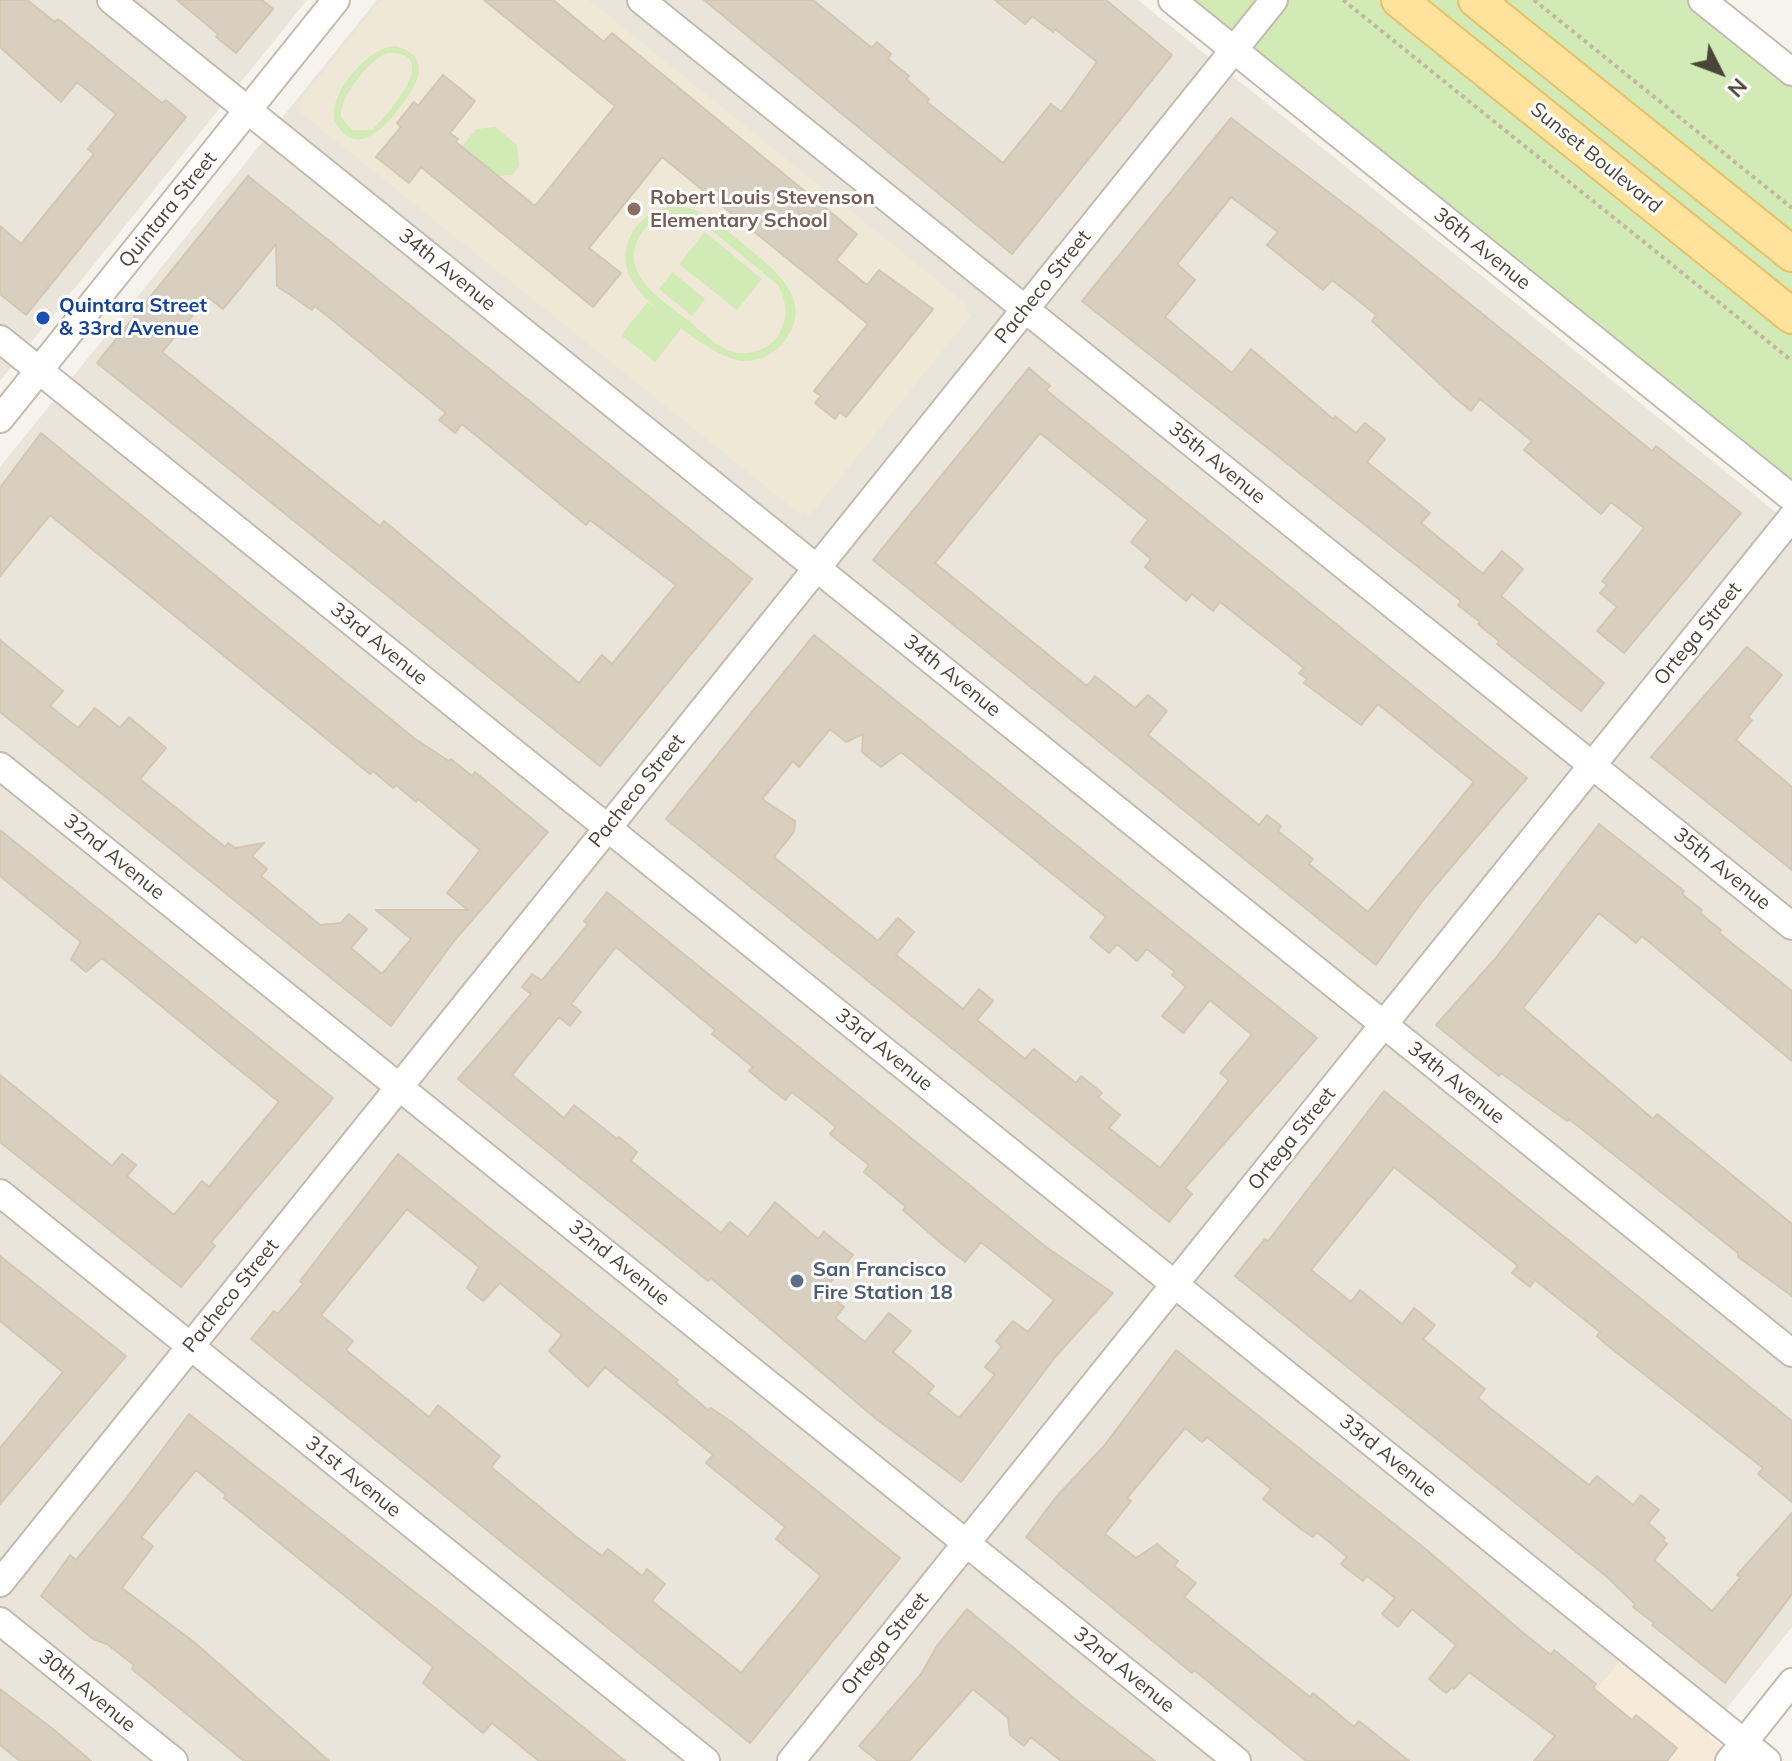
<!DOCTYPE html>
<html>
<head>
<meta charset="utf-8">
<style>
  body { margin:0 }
  #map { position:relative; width:1792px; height:1761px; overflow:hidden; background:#f6f3ec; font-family:Mulish,sans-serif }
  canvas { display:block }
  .north { position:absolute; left:1680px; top:32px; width:80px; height:80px; -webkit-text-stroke:6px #fff; paint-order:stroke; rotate:132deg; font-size:22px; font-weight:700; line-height:32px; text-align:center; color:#4b4439 }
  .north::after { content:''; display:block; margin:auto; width:28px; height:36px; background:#4b4439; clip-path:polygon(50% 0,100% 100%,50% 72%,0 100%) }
</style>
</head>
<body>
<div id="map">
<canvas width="1792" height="1761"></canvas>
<div class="north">N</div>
</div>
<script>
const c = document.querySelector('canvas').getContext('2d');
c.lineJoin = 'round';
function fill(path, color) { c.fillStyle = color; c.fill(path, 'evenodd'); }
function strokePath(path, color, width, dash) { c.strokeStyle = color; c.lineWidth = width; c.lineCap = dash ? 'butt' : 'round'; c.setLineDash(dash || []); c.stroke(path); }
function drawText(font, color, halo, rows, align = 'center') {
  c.font = font + ' Mulish,sans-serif'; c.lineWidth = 6; c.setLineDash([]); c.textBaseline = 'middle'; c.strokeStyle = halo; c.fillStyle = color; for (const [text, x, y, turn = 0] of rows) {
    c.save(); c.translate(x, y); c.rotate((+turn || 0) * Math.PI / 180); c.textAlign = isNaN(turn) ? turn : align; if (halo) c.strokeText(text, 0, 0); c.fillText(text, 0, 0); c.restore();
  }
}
const residential = new Path2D(`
  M 0,0 L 307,0 L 0,381 Z
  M 377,0 L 1138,0 L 1792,525 L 1792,1627 L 1706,1734 L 1620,1662 L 1536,1761 L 0,1761 L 0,467 Z`);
const commercial = new Path2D(`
  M 1620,1662 L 1740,1761 L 1536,1761 Z`);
const education = new Path2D(`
  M 381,0 L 589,0 L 969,306 L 966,311 L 971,315 L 810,516 L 804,511 L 801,515 L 300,112 L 302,108 L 297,104 Z`);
const green = new Path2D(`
  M 1172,0 L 1702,0 L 1792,72 L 1792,498 Z
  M 396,46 C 437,58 414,90 397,111 C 380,133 352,158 334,119 C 330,92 369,46 396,46 ZM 387,53 C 445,50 387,116 372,130 L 352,130 L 341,117 C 339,97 369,60 387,53 Z
  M 495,127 L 517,145 L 519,166 L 512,175 L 498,176 L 462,147 L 476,129 Z
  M 675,206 C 703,207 721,225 742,243 C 773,268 820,302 781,345 C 771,356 757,362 743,361 C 716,360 645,305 632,281 C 613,246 639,210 675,206 ZM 666,215 L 683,215 L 699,220 L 778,285 C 786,301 789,316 780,332 C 772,349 751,356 733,352 C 716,347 701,331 688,320 C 664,301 625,280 636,244 C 640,230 652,221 666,215 Z
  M 705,232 L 762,279 L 737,310 L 679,264 Z
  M 672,272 L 705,299 L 692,316 L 659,289 Z
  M 648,302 L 681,329 L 655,362 L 621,335 Z`);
const building = new Path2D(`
  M 0,0 L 27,0 L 55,22 L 58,19 L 162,103 L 166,100 L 186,117 L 26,315 L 0,294 L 0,226 L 21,244 L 94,154 L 88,149 L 116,114 L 77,82 L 61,102 L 0,47 Z
  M 177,0 L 262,0 L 273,9 L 236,53 L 216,37 L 218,34 Z
  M 484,0 L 553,0 L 604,42 L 612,33 L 857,234 L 836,260 L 867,285 L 879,270 L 933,309 L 846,417 L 840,412 L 835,419 L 815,403 L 821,396 L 814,391 L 868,324 L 662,157 L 589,248 L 621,273 L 593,307 L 421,167 L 409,183 L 376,157 L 401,127 L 397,123 L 414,102 L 418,106 L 443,75 L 475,101 L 450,133 L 458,139 L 456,142 L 535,206 L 615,106 Z
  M 704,0 L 813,0 L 872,48 L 877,42 L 891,54 L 888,59 L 909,76 L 906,79 L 929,99 L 927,102 L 1003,163 L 1051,104 L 1061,112 L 1097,62 L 1055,29 L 1053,32 L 1032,16 L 1025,24 L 995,0 L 1106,0 L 1172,55 L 1012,254 Z
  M 1231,118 L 1381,232 L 1652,451 L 1656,446 L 1741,513 L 1624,653 L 1597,631 L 1617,607 L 1600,593 L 1607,585 L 1602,581 L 1644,528 L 1611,502 L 1601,514 L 1524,450 L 1532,441 L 1480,399 L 1471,411 L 1454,397 L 1372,321 L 1376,315 L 1359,301 L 1332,280 L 1323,290 L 1267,245 L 1278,232 L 1231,197 L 1177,264 L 1195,280 L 1165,317 L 1232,373 L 1251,349 L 1333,419 L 1335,416 L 1356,433 L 1365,423 L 1385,439 L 1367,462 L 1430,513 L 1421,523 L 1483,574 L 1502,551 L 1523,569 L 1501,596 L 1604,683 L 1581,711 L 1497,644 L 1499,641 L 1478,624 L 1480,622 L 1458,605 L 1461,601 L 1082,301 Z
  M 248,176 L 752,579 L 600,766 L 97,363 ZM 276,244 L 277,286 L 312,310 L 315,306 L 446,413 L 439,420 L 455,433 L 462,424 L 586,525 L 590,520 L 676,585 L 612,664 L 602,655 L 579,683 L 384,521 L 380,526 L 162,352 L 208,297 L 223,309 Z
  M 1029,368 L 1050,386 L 1046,390 L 1527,778 L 1424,899 L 1376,965 L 873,560 ZM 1040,433 L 1148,520 L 1131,542 L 1151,559 L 1145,567 L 1186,601 L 1192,594 L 1213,611 L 1220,602 L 1304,668 L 1299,673 L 1307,679 L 1304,683 L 1361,725 L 1378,704 L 1474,782 L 1368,912 L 1309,864 L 1313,859 L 1278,831 L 1281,826 L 1267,815 L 1259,825 L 1148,735 L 1167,711 L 1148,695 L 1135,708 L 1095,676 L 1087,686 L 935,563 Z
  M 41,433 L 415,739 L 449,761 L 451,759 L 472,776 L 475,772 L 548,832 L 454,941 L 391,1026 L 0,712 L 0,640 L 63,691 L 50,706 L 78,728 L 95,708 L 120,728 L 129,717 L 166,748 L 140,779 L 225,847 L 228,843 L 235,848 L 264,843 L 252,856 L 267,869 L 261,876 L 320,925 L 341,923 L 349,914 L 367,929 L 351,948 L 382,974 L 411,939 L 376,910 L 468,910 L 447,893 L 480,850 L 418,799 L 416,802 L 396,785 L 393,788 L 373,771 L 370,774 L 50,515 L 0,576 L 0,488 Z
  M 814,635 L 1317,1038 L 1185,1188 L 1192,1194 L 1169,1222 L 666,819 ZM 830,729 L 846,742 L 863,734 L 862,752 L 881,767 L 901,752 L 1106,917 L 1090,937 L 1109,953 L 1117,944 L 1137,961 L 1147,949 L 1175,972 L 1172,975 L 1186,987 L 1162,1016 L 1183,1033 L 1210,1000 L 1252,1035 L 1220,1073 L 1229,1080 L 1160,1168 L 1109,1128 L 1120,1115 L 1098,1097 L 1102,1093 L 1081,1076 L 1076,1083 L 1034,1049 L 1025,1059 L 977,1020 L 993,1001 L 979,989 L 963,1009 L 896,955 L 914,932 L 898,918 L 878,941 L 774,857 L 794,832 L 795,821 L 762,799 L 793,761 L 799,767 Z
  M 1747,647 L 1782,675 L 1748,717 L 1752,720 L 1736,740 L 1792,787 L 1792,870 L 1651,757 Z
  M 1599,824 L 1684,891 L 1682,894 L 1702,910 L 1700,913 L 1721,930 L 1719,933 L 1792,991 L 1792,1061 L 1642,936 L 1636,943 L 1599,913 L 1523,1008 L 1653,1119 L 1657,1114 L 1792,1224 L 1792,1296 L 1738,1257 L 1738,1253 L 1569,1119 L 1567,1121 L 1501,1073 L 1499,1076 L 1436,1025 L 1495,959 Z
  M 0,830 L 333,1098 L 211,1242 L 215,1246 L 181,1287 L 0,1142 L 0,1075 L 112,1166 L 122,1154 L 136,1165 L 127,1176 L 174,1215 L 202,1181 L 209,1187 L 279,1102 L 102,958 L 86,972 L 71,959 L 81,942 L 0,876 Z
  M 607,892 L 1046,1247 L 1113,1293 L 1056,1356 L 961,1482 L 875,1418 L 711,1278 L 708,1281 L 458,1079 L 531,994 L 522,987 L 532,974 L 541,980 L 544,978 L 588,924 L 584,921 ZM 616,947 L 715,1030 L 712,1034 L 753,1067 L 749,1071 L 785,1100 L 792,1092 L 836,1127 L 830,1134 L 869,1165 L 864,1172 L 906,1207 L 903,1210 L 943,1245 L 965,1262 L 981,1242 L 1054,1300 L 1028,1332 L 1013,1321 L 996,1341 L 1002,1347 L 985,1367 L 995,1375 L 959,1418 L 928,1393 L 934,1386 L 893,1352 L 911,1331 L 889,1313 L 865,1342 L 835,1318 L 844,1307 L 823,1291 L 853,1255 L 824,1232 L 818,1239 L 775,1202 L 748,1237 L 730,1222 L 721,1233 L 631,1161 L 637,1152 L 619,1137 L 617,1139 L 574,1105 L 564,1118 L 512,1075 L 559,1017 L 570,1026 L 581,1012 L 571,1004 Z
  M 1384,1091 L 1792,1421 L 1792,1502 L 1758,1474 L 1763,1468 L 1607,1345 L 1597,1336 L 1600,1332 L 1535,1280 L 1530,1287 L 1512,1273 L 1518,1266 L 1394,1167 L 1311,1270 L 1351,1302 L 1360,1290 L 1402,1324 L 1414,1308 L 1435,1325 L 1423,1339 L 1485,1389 L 1478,1398 L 1490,1408 L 1589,1485 L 1597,1476 L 1633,1505 L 1641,1495 L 1659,1510 L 1648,1523 L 1665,1538 L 1663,1541 L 1667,1544 L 1654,1560 L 1712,1611 L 1741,1577 L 1737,1575 L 1792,1513 L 1792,1594 L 1725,1683 L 1652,1625 L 1654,1623 L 1633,1607 L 1635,1604 L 1607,1577 L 1235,1276 L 1265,1239 L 1268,1241 Z
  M 398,1154 L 678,1380 L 676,1383 L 708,1410 L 711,1408 L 733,1423 L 900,1558 L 750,1743 L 251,1339 L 274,1311 L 278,1314 L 303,1284 L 300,1281 ZM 407,1209 L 479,1267 L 467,1288 L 483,1301 L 500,1283 L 562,1335 L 549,1351 L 588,1387 L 605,1367 L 713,1455 L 706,1463 L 785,1527 L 776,1539 L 821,1576 L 741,1673 L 652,1601 L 665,1584 L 647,1569 L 642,1576 L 608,1549 L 602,1556 L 574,1535 L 491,1467 L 500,1456 L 438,1405 L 429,1417 L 346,1350 L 353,1341 L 321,1315 Z
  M 0,1256 L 126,1356 L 0,1504 L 0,1448 L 63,1372 L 0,1321 Z
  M 1176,1350 L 1428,1551 L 1521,1631 L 1551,1655 L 1554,1650 L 1596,1684 L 1593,1688 L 1632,1720 L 1636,1715 L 1677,1748 L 1667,1761 L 1534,1761 L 1555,1736 L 1469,1672 L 1454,1689 L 1452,1687 L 1446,1693 L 1429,1679 L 1456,1645 L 1412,1609 L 1398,1627 L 1382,1614 L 1395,1598 L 1367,1576 L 1363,1581 L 1341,1564 L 1347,1557 L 1317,1532 L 1313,1537 L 1302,1530 L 1263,1499 L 1271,1489 L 1207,1437 L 1202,1442 L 1185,1428 L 1127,1498 L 1131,1501 L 1105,1534 L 1136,1558 L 1157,1544 L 1178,1561 L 1174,1566 L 1196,1583 L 1184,1597 L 1310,1697 L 1313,1693 L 1354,1727 L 1359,1721 L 1409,1761 L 1306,1761 L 1194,1670 L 1192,1673 L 1026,1537 L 1056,1497 L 1104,1446 Z
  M 189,1414 L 463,1630 L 625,1761 L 539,1761 L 492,1723 L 483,1733 L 423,1683 L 433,1667 L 224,1498 L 226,1495 L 196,1470 L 141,1537 L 153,1546 L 122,1588 L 194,1642 L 329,1761 L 244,1761 L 132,1669 L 134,1665 L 107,1644 L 93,1639 L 41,1596 L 70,1555 L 76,1560 L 125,1500 Z
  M 967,1609 L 1082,1705 L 1155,1761 L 1061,1761 L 1031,1737 L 1024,1746 L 1010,1735 L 1008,1718 L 973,1689 L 909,1761 L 878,1761 L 859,1746 L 921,1674 L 937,1646 Z
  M 0,1689 L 53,1729 L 91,1761 L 20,1761 L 0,1745 Z`);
const path = new Path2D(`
  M 1343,0 L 1792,361
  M 1534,0 L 1792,208`);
const minor = new Path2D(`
  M 111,0 L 1792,1353
  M 641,0 L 1792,926
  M 1172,0 L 1792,498
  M 1702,0 L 1792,72
  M 0,339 L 1767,1761
  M 0,419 L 336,0
  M 0,766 L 1237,1761
  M 0,1193 L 706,1761
  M 0,1583 L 1274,0
  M 0,1621 L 174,1761
  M 791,1761 L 1792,517
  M 1729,1761 L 1792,1682`);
const major = new Path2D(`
  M 1399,0 L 1792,316
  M 1476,0 L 1792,254`);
const markers = [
  [634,209,8,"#8d6e63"],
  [43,318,8,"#1a4fb4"],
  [797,1281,8,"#5c6f8a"]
];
const streetNames = [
  ["Sunset Boulevard",1596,158,39],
  ["Quintara Street",168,210,-51],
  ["36th Avenue",1482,249,39],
  ["34th Avenue",447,270,39],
  ["Pacheco Street",1043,287,-51],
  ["35th Avenue",1217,463,39],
  ["Ortega Street",1698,634,-51],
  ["33rd Avenue",379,644,39],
  ["34th Avenue",952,676,39],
  ["Pacheco Street",637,791,-51],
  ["32nd Avenue",114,857,39],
  ["35th Avenue",1722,869,39],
  ["33rd Avenue",884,1050,39],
  ["34th Avenue",1456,1083,39],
  ["Ortega Street",1292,1139,-51],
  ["32nd Avenue",619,1263,39],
  ["Pacheco Street",231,1296,-51],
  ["33rd Avenue",1388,1456,39],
  ["31st Avenue",353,1477,39],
  ["Ortega Street",885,1644,-51],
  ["32nd Avenue",1124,1670,39],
  ["30th Avenue",87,1691,39]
];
const educationNames = [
  ["Robert Louis Stevenson",650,198],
  ["Elementary School",650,221]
];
const transitNames = [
  ["Quintara Street",59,306],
  ["& 33rd Avenue",59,329]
];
const serviceNames = [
  ["San Francisco",813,1270],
  ["Fire Station 18",813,1293]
];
fill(residential, '#eae5da');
fill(commercial, '#f7ead8');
fill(education, '#efe8d6');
fill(green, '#d2eab5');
fill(building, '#d8cfc1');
strokePath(building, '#d3c7b4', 2);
strokePath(minor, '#c2bbae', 30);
strokePath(major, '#e6c16a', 38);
strokePath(path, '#c4b79f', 4, [4, 4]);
strokePath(minor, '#fff', 26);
strokePath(major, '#ffe39c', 34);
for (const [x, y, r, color] of markers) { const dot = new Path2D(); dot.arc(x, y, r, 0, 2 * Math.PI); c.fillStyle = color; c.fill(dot); strokePath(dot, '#fff', 3); }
drawText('20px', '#4b4439', '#fff', streetNames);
drawText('bold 20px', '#785e54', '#fff', educationNames, 'left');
drawText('bold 20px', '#164399', '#fff', transitNames, 'left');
drawText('bold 20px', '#4e5e75', '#fff', serviceNames, 'left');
</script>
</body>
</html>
